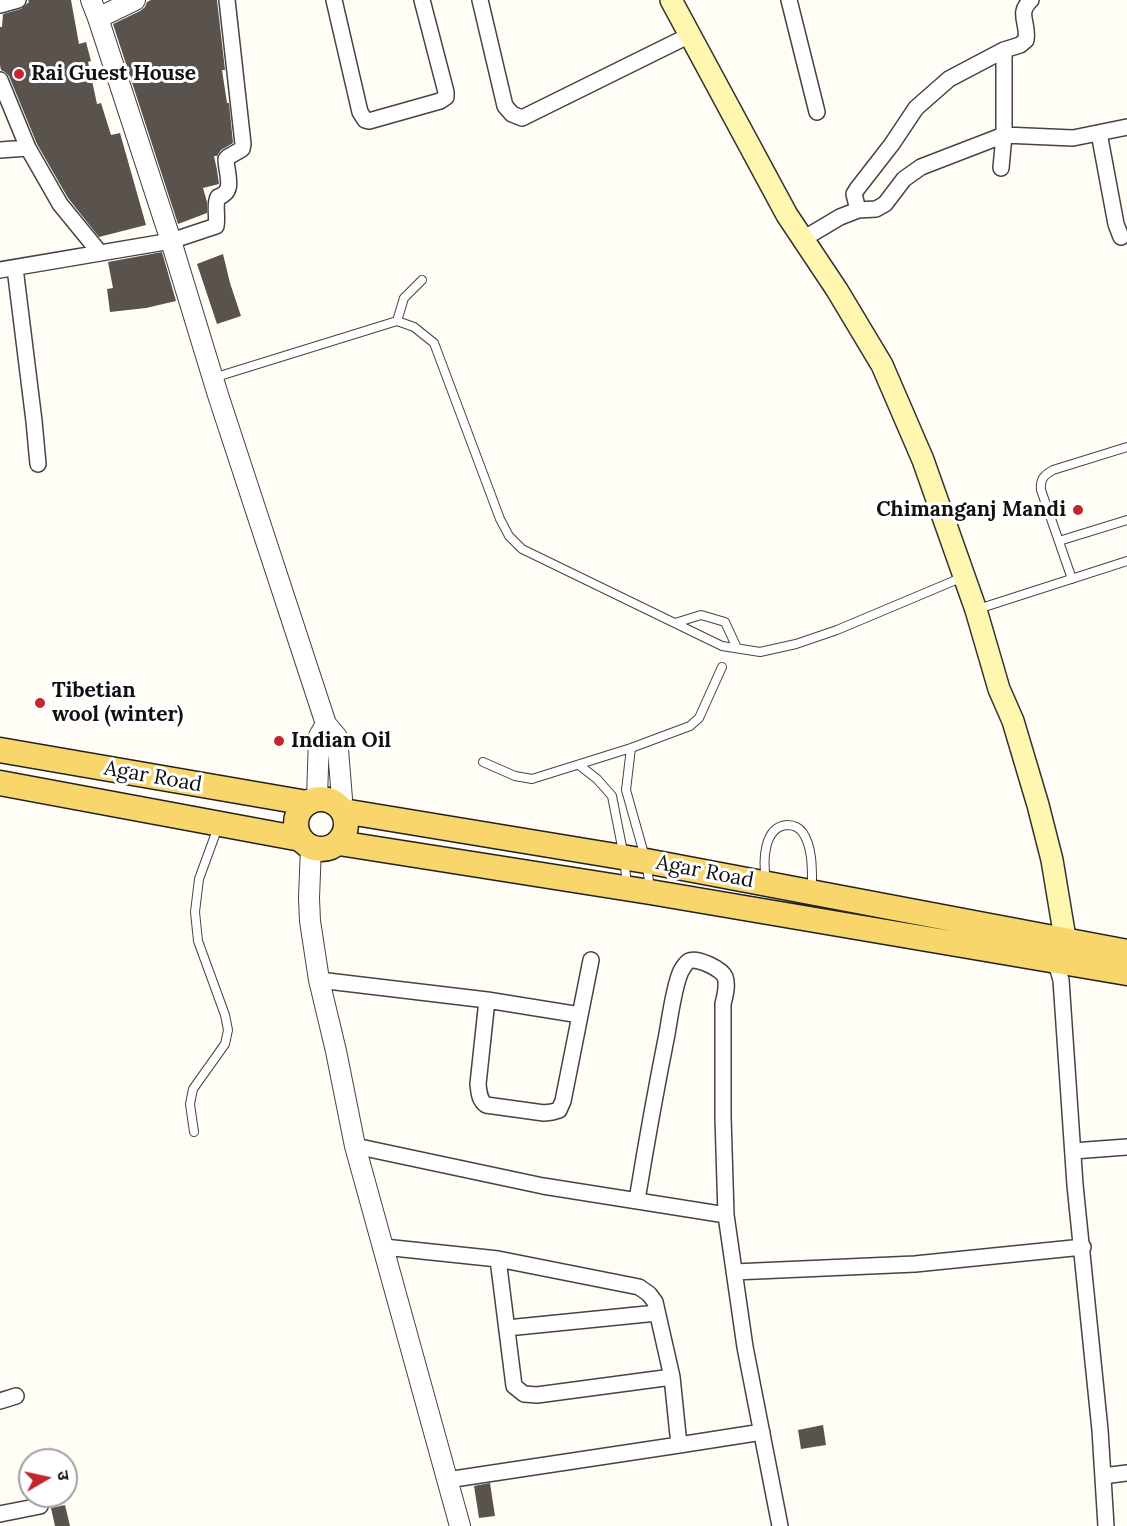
<!DOCTYPE html>
<html>
<head>
<meta charset="utf-8">
<style>
  body { margin:0 }
  #map { position:relative; width:1127px; height:1526px; overflow:hidden; background:#fffdf5; font-family:Lora,"Noto Sans Devanagari",serif }
  canvas { display:block }
  .north { position:absolute; left:18px; top:1448px; width:60px; height:60px; box-sizing:border-box; background:#fff; border:2px solid #a0a0a0; border-radius:50%; rotate:81deg; font-size:16px; font-weight:700; line-height:24px; text-align:center; color:#111 }
  .north::after { content:''; display:block; margin:auto; width:21px; height:27px; background:#c4262e; clip-path:polygon(50% 0,100% 100%,50% 72%,0 100%) }
</style>
</head>
<body>
<div id="map">
<canvas width="1127" height="1526"></canvas>
<div class="north">उ</div>
</div>
<script>
const c = document.querySelector('canvas').getContext('2d');
c.lineJoin = 'round';
function fill(path, color) { c.fillStyle = color; c.fill(path, 'evenodd'); }
function strokePath(path, color, width, dash) { c.strokeStyle = color; c.lineWidth = width; c.lineCap = dash ? 'butt' : 'round'; c.setLineDash(dash || []); c.stroke(path); }
function drawText(font, color, halo, rows, align = 'center') {
  c.font = font + ' Lora,serif'; c.lineWidth = 6; c.setLineDash([]); c.textBaseline = 'middle'; c.strokeStyle = halo; c.fillStyle = color; for (const [text, x, y, turn = 0] of rows) {
    c.save(); c.translate(x, y); c.rotate((+turn || 0) * Math.PI / 180); c.textAlign = isNaN(turn) ? turn : align; if (halo) c.strokeText(text, 0, 0); c.fillText(text, 0, 0); c.restore();
  }
}
const building = new Path2D(`
  M 28,0 L 71,0 L 79,44 L 86,42 L 91,61 L 88,62 L 97,104 L 101,103 L 111,135 L 120,133 L 146,225 L 99,237 L 68,198 L 37,144 L 9,76 L 5,72 L 1,70 L 0,65 L 0,27 L 2,27 L 3,14 L 21,9 L 29,2 Z
  M 151,0 L 217,0 L 225,70 L 222,70 L 227,103 L 229,103 L 233,143 L 221,150 L 217,156 L 214,156 L 217,170 L 219,184 L 203,188 L 207,202 L 207,213 L 178,224 L 113,24 L 140,11 L 145,7 L 147,2 Z
  M 162,252 L 176,301 L 146,308 L 110,312 L 107,289 L 113,288 L 108,262 Z
  M 223,254 L 230,283 L 241,316 L 217,324 L 197,264 Z
  M 823,1425 L 826,1445 L 801,1449 L 798,1430 Z
  M 490,1483 L 495,1516 L 479,1518 L 474,1486 Z
  M 65,1505 L 70,1526 L 55,1526 L 51,1508 Z`);
const service = new Path2D(`
  M 397,321 L 404,298 L 422,280
  M 213,378 L 397,321 L 414,327 L 434,343 L 500,519 L 509,536 L 522,549 L 722,646 L 760,652 L 796,644 L 837,630 L 963,577
  M 1059,541 L 1127,520
  M 1072,579 L 1041,490 C 1040,479 1044,475 1053,470 L 1127,447
  M 978,609 L 1127,561
  M 675,623 L 701,615 L 725,622 L 737,648
  M 631,748 L 626,790 L 646,861 L 650,888
  M 483,762 L 515,776 L 532,779 L 631,748 L 690,726 L 699,718 L 722,667
  M 579,765 L 597,779 L 612,796 L 624,857 L 627,885
  M 766,879 C 763,862 763,827 787,825 C 794,825 799,827 803,833 C 813,848 812,871 812,888
  M 194,1132 L 190,1104 L 193,1089 L 225,1044 L 228,1030 L 225,1015 L 198,941 L 195,912 L 199,879 L 218,827`);
const minor = new Path2D(`
  M 334,0 L 360,112 L 365,120 L 369,121 L 440,101 L 446,97 L 446,92 L 422,0
  M 480,0 L 505,106 L 512,114 L 522,118 L 690,35
  M 789,0 L 817,112
  M 0,5 L 18,0
  M 0,80 L 28,148
  M 1099,133 L 1116,224 L 1121,237
  M 0,150 L 28,148 L 60,204 L 100,253
  M 1001,168 L 1004,135 L 1004,50
  M 858,210 L 854,194 L 857,189 L 892,144 L 916,108 L 949,79 L 1004,50 L 1020,45 L 1026,40 C 1029,22 1016,14 1031,0
  M 803,239 L 840,217 L 858,210 L 876,209 L 885,204 L 904,179 L 921,167 L 1004,135 L 1073,138 L 1127,127
  M 15,268 L 34,421 L 38,464
  M 0,270 L 171,241 L 216,226 C 218,216 214,205 218,197 C 236,192 226,173 226,159 L 228,157 L 242,149 L 243,144 L 227,0
  M 1055,960 L 1061,980 L 1075,1185 L 1100,1430 L 1106,1526
  M 319,980 L 487,1000 L 580,1015
  M 487,1000 L 478,1084 C 479,1092 479,1100 486,1105 L 544,1113 L 552,1112 L 559,1110 L 563,1101 L 591,960
  M 355,1146 L 543,1186 L 726,1215 L 745,1347 L 780,1526
  M 1073,1151 L 1127,1147
  M 637,1200 C 646,1145 656,1089 667,1034 C 670,1017 674,986 681,971 C 683,968 686,962 689,961 C 697,957 722,969 725,977 C 728,985 725,996 723,1004 L 723,1117 L 726,1215
  M 384,1247 L 498,1259 L 639,1287 L 649,1294 L 655,1302 L 672,1377 L 679,1445 L 447,1480
  M 498,1259 L 514,1386 L 524,1394 L 537,1395 L 672,1377
  M 734,1272 L 915,1264 L 1083,1247
  M 507,1328 L 657,1313
  M 0,1401 L 16,1396
  M 679,1445 L 762,1432
  M 1103,1476 L 1127,1473
  M 0,1514 L 40,1506`);
const tertiary = new Path2D(`
  M 91,0 L 98,18 L 171,241 L 218,395 L 326,724
  M 98,18 L 135,0
  M 317,799 L 319,736 L 326,724 L 337,737 L 343,811
  M 311,847 L 309,898 L 310,921 L 319,980 L 336,1051 L 355,1146 L 460,1526`);
const secondary = new Path2D(`
  M 671,0 L 787,215 L 837,290 L 882,365 L 923,460 L 976,610 L 999,689 L 1013,721 L 1038,805 L 1052,860 L 1068,956`);
const primary = new Path2D(`
  M 0,750 L 307,803
  M 0,783 L 301,839
  M296 824a25 25 0 1 1 50 0a25 25 0 1 1-50 0Z
  M 343,811 L 646,861 L 1127,952
  M 339,843 L 650,892 L 1127,973`);
const markers = [
  [19,74,6,"#c4262e"],
  [1078,510,6,"#c4262e"],
  [40,703,6,"#c4262e"],
  [279,741,6,"#c4262e"]
];
const poiNames = [
  ["Rai Guest House",31,74],
  ["Chimanganj Mandi",1066,510,"right"],
  ["Tibetian",52,691],
  ["wool (winter)",52,715],
  ["Indian Oil",291,741]
];
const streetNames = [
  ["Agar Road",153,777,10],
  ["Agar Road",705,872,11]
];
fill(building, '#5a524d');
strokePath(service, '#444', 10);
strokePath(minor, '#444', 18);
strokePath(tertiary, '#444', 22);
strokePath(secondary, '#333', 24);
strokePath(primary, '#222', 27);
strokePath(service, '#fff', 8);
strokePath(minor, '#fff', 15);
strokePath(tertiary, '#fff', 20);
strokePath(secondary, '#fff6b0', 21);
strokePath(primary, '#f9d66b', 24);
for (const [x, y, r, color] of markers) { const dot = new Path2D(); dot.arc(x, y, r, 0, 2 * Math.PI); c.fillStyle = color; c.fill(dot); strokePath(dot, '#fff', 2); }
drawText('bold 21px', '#111', '#fff', poiNames, 'left');
drawText('21px', '#111', '#fff', streetNames);
</script>
</body>
</html>
